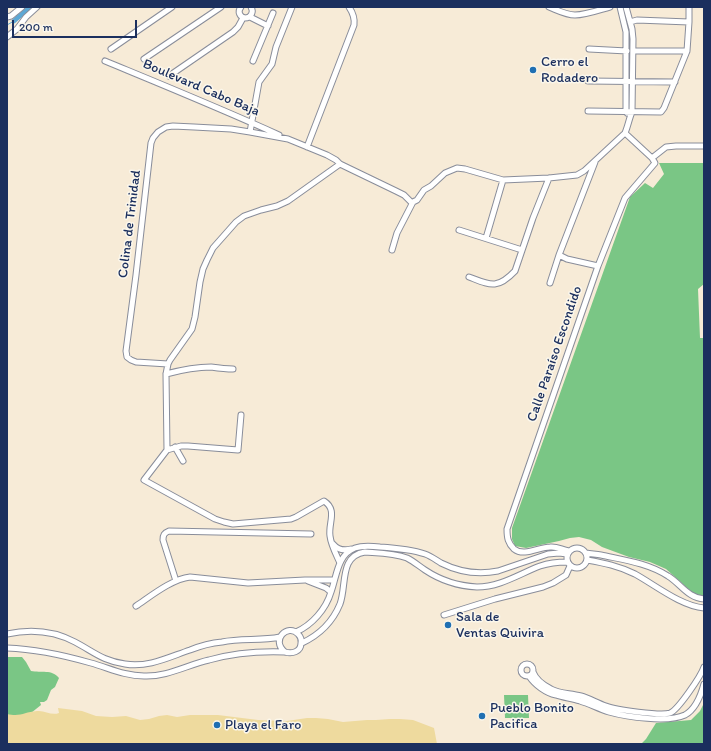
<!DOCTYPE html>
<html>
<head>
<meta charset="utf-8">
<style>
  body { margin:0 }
  #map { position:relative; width:711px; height:751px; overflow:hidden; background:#f7ebd7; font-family:Itim,sans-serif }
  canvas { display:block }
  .frame { position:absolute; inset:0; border:8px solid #1b2f5e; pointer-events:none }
  .scale { position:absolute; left:12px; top:20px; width:125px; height:18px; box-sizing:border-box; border:2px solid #1b2f5e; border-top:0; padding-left:5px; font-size:12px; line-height:14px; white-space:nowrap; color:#1b2f5e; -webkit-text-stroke:3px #fbf7ec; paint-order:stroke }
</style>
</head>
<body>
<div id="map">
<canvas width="711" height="751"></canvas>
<div class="frame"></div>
<div class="scale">200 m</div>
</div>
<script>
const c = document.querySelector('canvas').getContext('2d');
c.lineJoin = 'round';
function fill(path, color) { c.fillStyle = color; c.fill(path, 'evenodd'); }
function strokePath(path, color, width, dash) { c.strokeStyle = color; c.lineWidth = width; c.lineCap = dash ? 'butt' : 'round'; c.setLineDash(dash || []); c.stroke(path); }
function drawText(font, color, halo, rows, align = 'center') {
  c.font = font + ' Itim,sans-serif'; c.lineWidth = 3; c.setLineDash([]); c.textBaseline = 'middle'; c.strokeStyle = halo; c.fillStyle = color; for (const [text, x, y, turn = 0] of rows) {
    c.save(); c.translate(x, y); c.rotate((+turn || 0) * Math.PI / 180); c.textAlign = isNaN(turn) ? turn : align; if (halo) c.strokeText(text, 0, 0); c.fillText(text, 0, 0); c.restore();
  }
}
const green = new Path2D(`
  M 659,163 L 704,163 L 704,284 L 698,289 L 700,338 L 704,338 L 704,596 L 698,596 L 693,593 L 666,569 L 650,562 L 629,557 L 602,547 L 591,540 L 579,537 L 570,538 L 559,541 L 526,548 L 515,546 L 512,539 L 512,528 L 630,197 L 645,183 L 653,188 L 664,174 Z
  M 7,657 L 22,657 L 26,662 L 31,671 C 41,673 52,669 59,678 L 55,687 L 51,690 L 47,700 L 44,702 L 40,702 L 41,705 L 11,729 L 7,744 Z
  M 504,695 L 528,695 L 529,718 L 505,718 Z
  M 704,703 L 704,744 L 641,744 L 646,739 L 656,723 L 691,720 L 700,711 Z`);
const sand = new Path2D(`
  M 58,708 L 82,711 L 96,716 L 112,717 L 126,716 L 140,720 L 149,719 L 159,716 L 167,715 L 177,717 L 190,715 L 218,715 L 258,720 L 287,721 L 307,718 L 316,718 L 328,719 L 343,722 L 367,720 L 376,720 L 390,719 L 400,719 L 413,720 L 434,728 L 437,744 L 7,744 L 7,714 C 21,717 24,712 37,711 C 45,710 51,716 59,713 Z`);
const stream = new Path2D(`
  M 7,25 L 14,21`);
const canal = new Path2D(`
  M 14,21 L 30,7`);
const minor = new Path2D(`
  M 241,7 C 237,12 240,17 245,18 C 251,18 254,12 251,7
  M 549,7 C 557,10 566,15 575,15 C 586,15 599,10 610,7
  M 620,7 L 626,32 L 626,112 L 627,113
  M 7,17 L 11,16 L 22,7
  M 250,17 L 268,26
  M 630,22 L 637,20 L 689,22
  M 7,37 L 17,29 L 26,17 L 37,7
  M 111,49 L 172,7
  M 589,49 L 627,51
  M 633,51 L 687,51
  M 144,59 L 221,7
  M 105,61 C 163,85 222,109 279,135
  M 253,61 L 273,13
  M 169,76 L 233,32 L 238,27 L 243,18
  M 588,81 L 675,82
  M 588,111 L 661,112 L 664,108 L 687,51 L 689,22 L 689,7
  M 250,132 L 259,82 L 272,64 L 276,47 L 292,7
  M 307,147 L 354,25 C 355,18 353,13 349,7
  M 652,158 L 666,147 L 676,146 L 704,146
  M 459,230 L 522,250
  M 486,238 L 503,180
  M 392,250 L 397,233 L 413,202
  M 559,255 L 567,259 L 598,266
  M 469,277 C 490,285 497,290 515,271 L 533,218 L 549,178
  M 550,283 L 559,255 L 595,162
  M 168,364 L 136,362 L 131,360 L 127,357 L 126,351 L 136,275 L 151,143 L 153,138 L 158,132 L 166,127 L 173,126 L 194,127 L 231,129 L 250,132 L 288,139 L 327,155 L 336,160 L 340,164 L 396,191 L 404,195 L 411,202 L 413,202 L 417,200 L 424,190 L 431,186 L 445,173 L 457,168 L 465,169 L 503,180 L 549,178 L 577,175 L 584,171 L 625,133 C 628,126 629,119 632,112 L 633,39 L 632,29 L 626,7
  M 166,374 C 181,370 196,367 211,367 C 218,368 226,369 233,369
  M 175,447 L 183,461
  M 167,450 L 181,446 L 188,446 L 238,450 L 241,415
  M 333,544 C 338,550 344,551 351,549
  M567 558a10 10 0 1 1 20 0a10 10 0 1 1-20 0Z
  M 569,551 C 562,550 557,546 550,547 C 539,547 524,557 514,549 C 508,543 507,538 507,529 L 581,315 L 598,266 L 625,198 L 655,163 L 652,158 L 625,133
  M 586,553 C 591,554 596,554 601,555 C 624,560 648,563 668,576 C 681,584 688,598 704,599
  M 587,560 C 604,563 619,566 635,574 C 655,585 681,606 704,608
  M 340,563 C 336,554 331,545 330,536 C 328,523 338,510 324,501 L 296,517 L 291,519 L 233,524 L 224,522 L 215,519 L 144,480 L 167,450 L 166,374 L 168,364 L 170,360 L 192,329 L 195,317 L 200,282 L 203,269 L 207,260 L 213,248 L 236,222 L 244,216 L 261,210 L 277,206 L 288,201 L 340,164
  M 176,581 L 163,540 C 163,535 164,533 169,531 L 311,534
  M 308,581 L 326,588 L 331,592
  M 136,606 C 151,596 172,579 190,577 L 248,583 L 305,580 L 334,580
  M 444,615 L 495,599 L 543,587 L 553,583 L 566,575 L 570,566
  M 296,632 C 312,625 326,609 331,592 C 337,576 337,555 355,548 C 363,545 372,546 380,547 C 395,548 410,549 425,554 C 431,556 436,560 441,563 C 459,572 478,575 498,571 L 548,554 L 559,553 L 567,554
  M 7,634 C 30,629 54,631 75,642 C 94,652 103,661 125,664 C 148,668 169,657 190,650 C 200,646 211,643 222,642 C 241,638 261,641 280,637
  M 302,643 C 319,635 333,621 340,604 C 347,585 339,556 365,552 C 379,553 394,553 407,558 C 413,561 419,566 425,570 C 440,580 458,586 477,587 C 500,587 519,574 540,566 C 549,563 558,562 567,562
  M 7,648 C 36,649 63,655 91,663 C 109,668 125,676 144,676 C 167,677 187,665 209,660 C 234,653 259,651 285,652 C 292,654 301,652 301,643 C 302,639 300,636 298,634 C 288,623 270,640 285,652
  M521 670a6 6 0 1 1 12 0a6 6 0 1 1-12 0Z
  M 533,672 C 536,680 543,685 551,689 C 560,694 570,693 581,696 C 589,698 597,703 606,706 C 616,710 661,716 670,713 C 678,710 701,676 704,667
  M 529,676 C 535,685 546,693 556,695 C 564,698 572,698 580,701 C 590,704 599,709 609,712 C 627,717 668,723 685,715 C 696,709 701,695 704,684`);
const markers = [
  [533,70,4,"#1f6fb2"],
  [448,625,4,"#1f6fb2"],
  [482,716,4,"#1f6fb2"],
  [217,725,4,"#1f6fb2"]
];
const poiNames = [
  ["Cerro el",541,62],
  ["Rodadero",541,78],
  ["Sala de",456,617],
  ["Ventas Quivira",456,633],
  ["Pueblo Bonito",490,708],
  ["Pacifica",490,724],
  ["Playa el Faro",225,725]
];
const streetNames = [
  ["Boulevard Cabo Baja",201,88,23],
  ["Colina de Trinidad",130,224,-83],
  ["Calle Paraíso Escondido",555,354,-71]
];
fill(green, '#7ac685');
fill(sand, '#eeda9e');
strokePath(stream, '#5da8d5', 1);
strokePath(canal, '#5da8d5', 4.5);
strokePath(minor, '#898d9a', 7);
strokePath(minor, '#fff', 5);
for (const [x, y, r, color] of markers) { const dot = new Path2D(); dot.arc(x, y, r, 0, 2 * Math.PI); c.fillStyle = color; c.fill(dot); strokePath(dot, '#fbf7ec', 1.5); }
drawText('14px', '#1b2f5e', '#fbf7ec', poiNames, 'left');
drawText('14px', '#1b2f5e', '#fbf7ec', streetNames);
</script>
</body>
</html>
